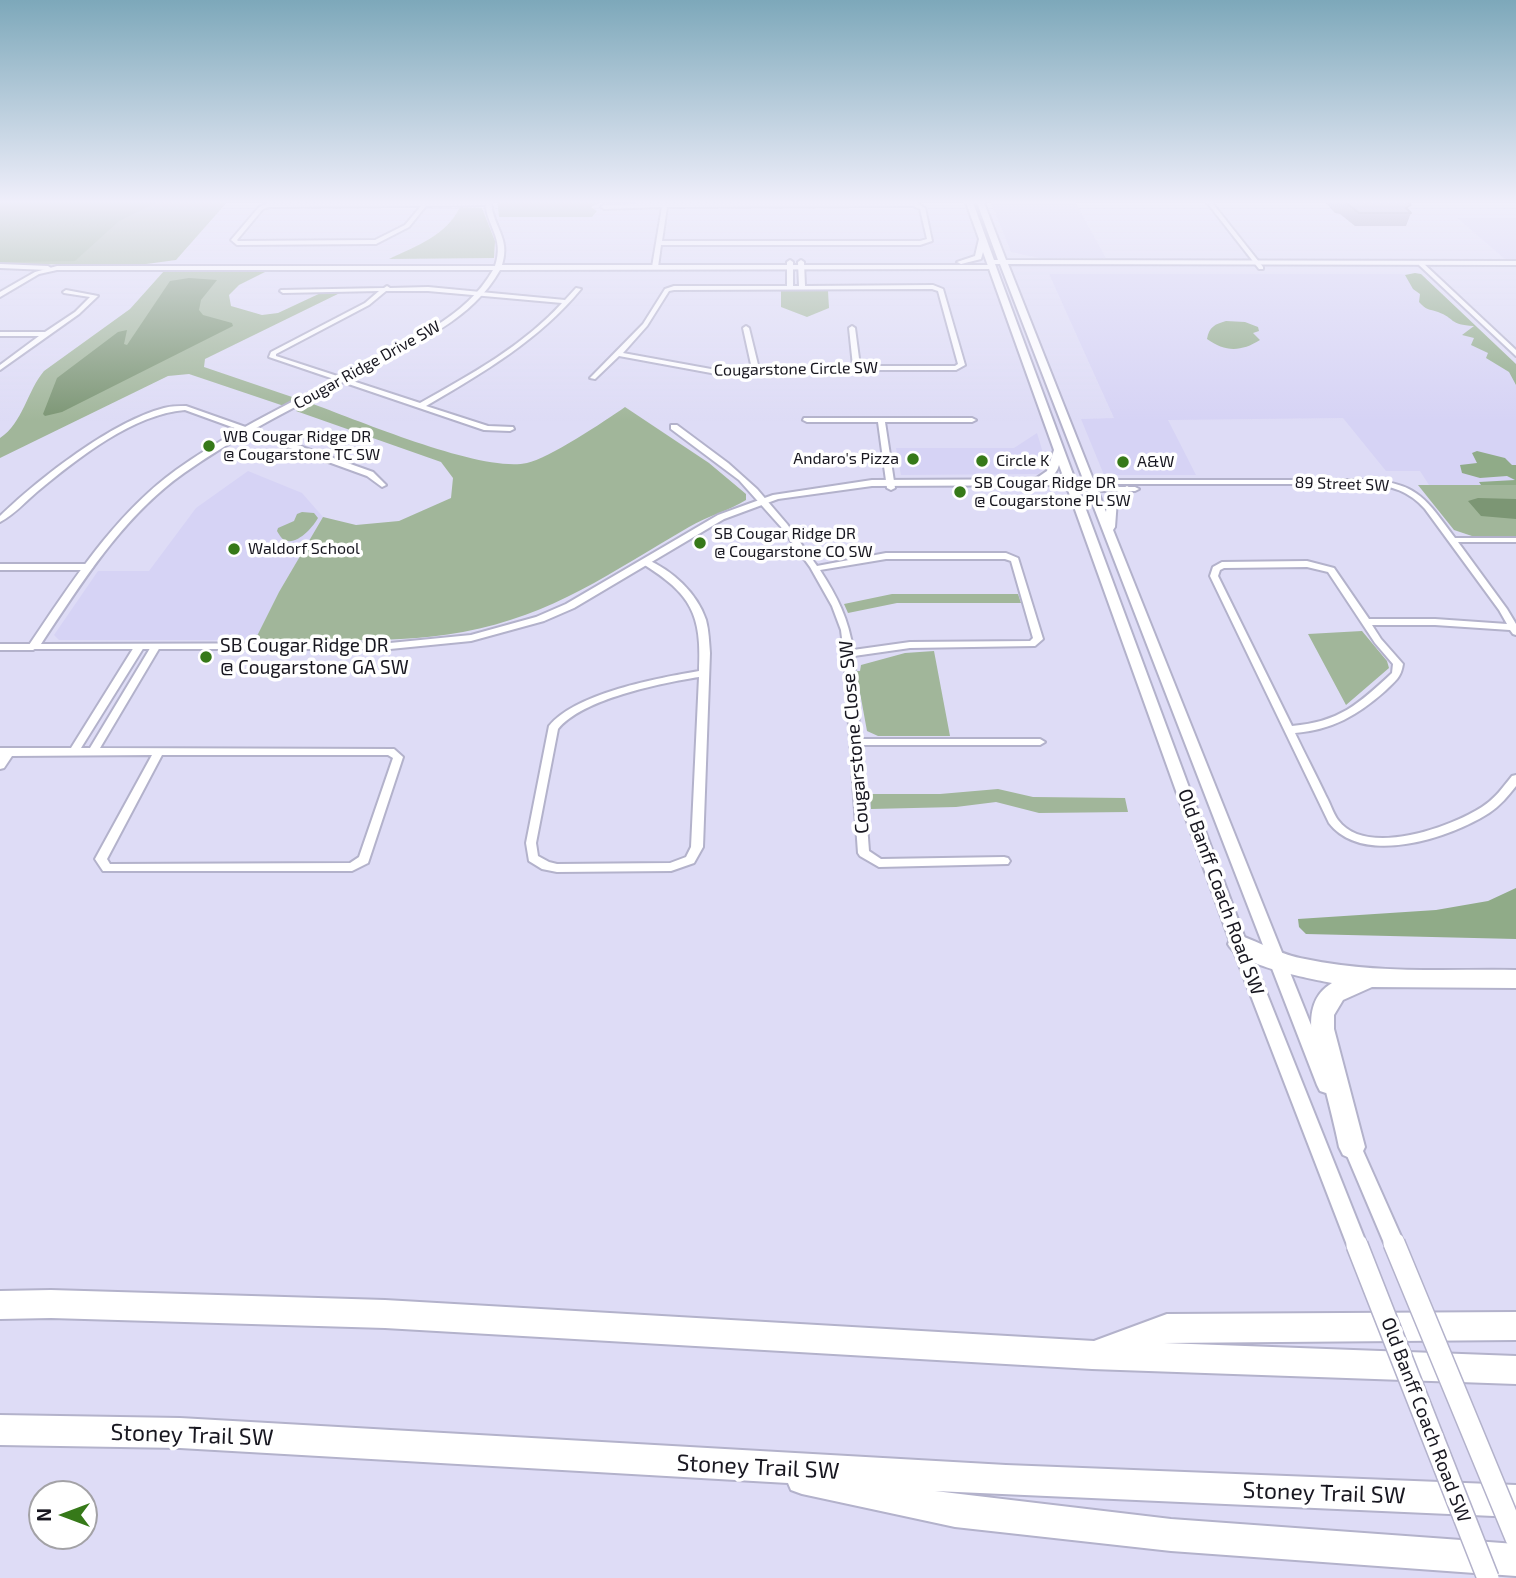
<!DOCTYPE html>
<html>
<head>
<meta charset="utf-8">
<style>
  body { margin:0 }
  #map { position:relative; width:1516px; height:1578px; overflow:hidden; background:#dedcf6; font-family:"Exo 2",sans-serif }
  canvas { display:block }
  .north { position:absolute; left:28px; top:1480px; width:70px; height:70px; box-sizing:border-box; background:#fff; border:2px solid #a3a2a6; border-radius:50%; rotate:270deg; font-size:19px; font-weight:700; line-height:28px; text-align:center; color:#181720 }
  .north::after { content:''; display:block; margin:auto; width:24px; height:32px; background:#367919; clip-path:polygon(50% 0,100% 100%,50% 72%,0 100%) }
</style>
</head>
<body>
<div id="map">
<canvas width="1516" height="1578"></canvas>
<div class="north">N</div>
</div>
<script>
const c = document.querySelector('canvas').getContext('2d');
c.lineJoin = 'round';
function fill(path, color) { c.fillStyle = color; c.fill(path, 'evenodd'); }
function strokePath(path, color, width, dash) { c.strokeStyle = color; c.lineWidth = width; c.lineCap = dash ? 'butt' : 'round'; c.setLineDash(dash || []); c.stroke(path); }
function drawText(font, color, halo, rows, align = 'center') {
  c.font = font + ' "Exo 2",sans-serif'; c.lineWidth = 7; c.setLineDash([]); c.textBaseline = 'middle'; c.strokeStyle = halo; c.fillStyle = color; for (const [text, x, y, turn = 0] of rows) {
    c.save(); c.translate(x, y); c.rotate((+turn || 0) * Math.PI / 180); c.textAlign = isNaN(turn) ? turn : align; if (halo) c.strokeText(text, 0, 0); c.fillText(text, 0, 0); c.restore();
  }
}
const built = new Path2D(`
  M 990,200 L 1074,200 L 1106,258 L 1043,259 L 1011,252 Z
  M 1457,218 L 1516,218 L 1516,260 L 1507,261 Z
  M 1049,274 L 1402,274 L 1423,277 L 1516,366 L 1516,485 L 1429,485 L 1420,471 L 1386,471 L 1343,418 L 1168,420 L 1196,475 L 1104,475 L 1081,419 L 1114,418 Z
  M 1037,433 L 1047,466 L 1038,474 L 901,475 L 896,448 L 1014,448 Z
  M 248,471 L 302,493 L 323,517 L 279,592 L 255,640 L 59,640 L 54,635 L 98,571 L 149,571 L 196,508 Z`);
const green = new Path2D(`
  M 0,200 L 229,200 L 176,260 L 139,265 L 0,264 Z
  M 497,200 L 598,200 L 599,203 L 591,207 L 597,211 L 592,217 L 499,217 Z
  M 460,207 L 482,208 L 495,241 L 494,258 L 389,259 C 416,246 446,236 460,207 Z
  M 164,271 L 267,271 L 239,285 L 229,295 L 231,306 L 262,315 L 278,313 L 325,291 L 344,291 L 205,359 L 204,367 L 298,399 L 284,406 L 189,374 L 168,376 L 0,458 L 0,438 C 23,423 27,391 44,371 L 130,309 Z
  M 781,291 L 828,291 L 829,308 L 807,317 L 781,307 Z
  M 310,403 C 358,420 481,473 527,463 C 548,459 605,421 625,407 L 709,463 L 746,494 L 746,500 C 729,511 707,516 689,527 C 611,572 554,615 463,632 C 395,644 324,640 255,640 L 279,592 L 323,517 L 356,525 L 399,521 L 451,498 L 453,478 L 441,462 L 296,411 Z
  M 1418,485 L 1516,485 L 1516,536 L 1472,536 L 1454,530 Z
  M 302,512 L 314,513 L 318,518 C 313,527 297,546 284,540 C 281,538 279,534 277,531 L 278,528 L 294,521 L 297,514 Z
  M 892,594 L 1018,594 L 1021,603 L 897,603 L 848,613 L 844,604 Z
  M 1362,631 L 1387,661 L 1389,668 L 1346,705 L 1308,634 Z
  M 934,651 L 950,736 L 878,736 L 867,731 L 856,671 L 860,671 L 861,665 L 905,653 Z
  M 998,789 L 1033,797 L 1125,798 L 1128,812 L 1039,813 L 996,802 L 956,807 L 871,809 L 870,794 L 940,794 Z`);
const forest = new Path2D(`
  M 0,200 L 162,200 L 119,221 L 75,261 L 0,262 Z
  M 1415,273 L 1421,274 L 1516,364 L 1516,385 L 1509,372 L 1486,358 L 1488,353 L 1471,345 L 1474,338 L 1462,335 L 1474,326 C 1449,325 1455,318 1438,312 C 1429,309 1426,310 1419,302 L 1420,294 L 1413,289 L 1405,275 Z
  M 1226,321 L 1245,322 L 1258,327 L 1259,331 L 1253,333 L 1260,340 C 1241,352 1225,352 1207,339 C 1209,327 1215,324 1226,321 Z
  M 1477,451 L 1505,458 L 1512,465 L 1516,465 L 1516,485 L 1481,485 L 1479,482 L 1515,480 L 1507,476 L 1480,478 L 1462,473 L 1460,465 L 1477,463 L 1472,453 Z
  M 1516,888 L 1516,939 L 1306,934 L 1299,927 L 1298,919 L 1436,910 L 1488,901 Z`);
const water = new Path2D(`
  M 189,278 L 217,280 L 201,300 L 199,310 L 203,315 L 232,323 L 233,326 L 62,412 L 45,416 L 43,414 L 57,378 L 118,332 L 127,330 L 124,344 L 127,345 L 170,281 Z
  M 1478,498 L 1516,499 L 1516,519 L 1481,516 L 1468,501 Z`);
const minor = new Path2D(`
  M 1205,200 L 1210,200 L 1263,267 L 1263,269 L 1259,269 Z
  M 488,202 L 490,205 L 426,206 L 409,227 L 376,244 L 237,245 L 231,240 L 259,207 L 268,203 ZM 421,206 L 405,225 L 375,240 L 238,241 L 237,240 L 263,209 L 269,207 Z
  M 914,202 L 925,208 L 932,241 L 920,245 L 661,245 L 658,267 L 655,269 L 652,267 L 662,207 L 604,209 L 601,207 L 604,205 L 665,203 ZM 913,206 L 920,209 L 927,239 L 920,241 L 662,241 L 667,207 Z
  M 790,260 L 793,262 L 793,286 L 799,286 L 798,262 L 801,260 L 804,262 L 805,286 L 933,285 L 943,289 L 965,365 L 956,370 L 813,370 L 722,375 L 619,356 L 595,379 L 590,378 L 643,324 L 665,289 L 674,286 L 787,286 L 787,262 ZM 932,289 L 938,291 L 958,364 L 955,366 L 860,366 L 855,328 L 852,326 L 849,328 L 853,366 L 759,369 L 749,328 L 746,326 L 743,328 L 752,369 L 722,371 L 623,353 L 647,326 L 669,291 L 674,290 Z
  M 1419,263 L 1423,263 L 1516,350 L 1516,356 L 1419,265 Z
  M 0,264 L 48,266 L 51,268 L 48,270 L 0,268 Z
  M 387,286 L 390,288 L 428,287 L 565,300 L 576,288 L 581,289 C 540,339 483,373 426,406 L 488,426 L 513,427 L 514,429 L 510,431 L 484,430 L 269,357 L 271,352 L 365,303 L 379,291 L 283,293 L 280,291 L 281,290 L 384,288 ZM 386,291 L 428,291 L 562,303 C 523,346 470,375 420,403 L 276,356 L 276,354 L 369,305 Z
  M 66,290 L 98,296 L 79,314 L 0,370 L 0,365 L 39,336 L 0,336 L 0,332 L 45,332 L 75,312 L 90,297 L 64,293 L 63,292 Z
  M 186,406 L 373,472 L 386,485 L 382,487 L 367,476 L 185,410 C 133,414 78,458 38,491 C 26,501 14,515 0,522 L 0,516 C 40,478 111,422 164,408 C 171,406 179,406 186,406 Z
  M 804,418 L 972,418 L 976,420 L 972,422 L 885,422 L 895,488 L 891,490 L 887,488 L 878,422 L 807,422 L 803,420 Z
  M 671,425 L 677,425 L 728,463 L 757,489 L 787,524 L 817,566 L 886,553 L 1006,553 L 1018,558 L 1043,639 L 1035,646 L 910,648 L 854,656 L 860,739 L 1040,739 L 1045,742 L 1040,745 L 861,745 L 869,851 L 881,859 L 1004,857 L 1008,858 L 1010,861 L 1008,864 L 879,867 L 860,856 L 858,853 L 844,654 L 841,630 L 832,606 L 810,567 L 781,527 L 739,480 L 671,429 ZM 886,559 L 1005,559 L 1011,561 L 1033,638 L 1030,641 L 910,642 L 853,650 C 849,620 837,596 820,570 Z
  M 1087,480 L 1369,480 C 1419,483 1427,501 1455,538 L 1516,538 L 1516,542 L 1458,542 L 1507,609 L 1516,624 L 1516,635 L 1513,634 L 1510,630 L 1435,625 L 1372,625 L 1381,639 L 1403,664 C 1401,678 1395,681 1385,691 C 1358,715 1332,730 1295,733 C 1305,754 1316,775 1326,796 C 1330,803 1333,813 1338,820 C 1366,858 1451,827 1482,807 C 1495,799 1503,787 1512,776 L 1516,775 L 1516,786 C 1508,796 1500,806 1489,813 C 1450,838 1363,867 1329,823 L 1210,576 L 1213,567 L 1222,562 L 1307,561 L 1334,568 L 1369,619 L 1435,619 L 1507,624 L 1499,610 L 1425,509 C 1409,491 1392,486 1369,484 L 1090,484 L 1086,482 ZM 1307,567 L 1328,572 L 1375,643 L 1393,664 L 1392,673 C 1359,704 1339,722 1292,726 L 1218,576 L 1220,570 L 1224,568 Z
  M 1090,487 L 1135,487 L 1139,489 L 1135,491 L 1093,491 L 1089,489 Z
  M 646,559 C 672,570 697,593 706,620 C 709,631 709,642 710,653 L 703,847 L 694,863 L 671,871 L 557,872 L 542,869 L 529,861 L 526,843 L 549,726 C 576,693 658,678 699,671 C 702,614 691,594 643,564 L 643,560 ZM 699,677 L 691,847 L 686,857 L 670,863 L 557,864 L 549,862 L 538,856 L 536,843 L 558,729 C 582,699 661,683 699,677 Z
  M 0,564 L 89,564 L 93,567 L 89,570 L 0,570 Z
  M 0,644 L 33,644 L 38,647 L 33,650 L 0,650 Z
  M 139,644 L 144,647 L 81,748 L 90,748 L 152,645 L 158,645 L 160,647 L 100,748 L 394,749 L 403,757 L 368,863 L 352,871 L 103,871 L 95,859 L 152,755 L 12,756 L 4,768 L 0,769 L 0,748 L 71,748 L 134,647 ZM 162,755 L 388,755 L 393,758 L 359,857 L 350,863 L 110,864 L 107,859 Z`);
const tertiary = new Path2D(`
  M 485,200 L 491,200 C 492,227 511,237 502,265 L 991,265 L 994,267 L 991,269 L 500,270 C 472,320 418,341 370,368 C 307,401 242,432 184,473 C 123,516 82,582 41,644 L 390,643 L 471,635 L 536,617 L 566,604 L 718,515 L 773,495 L 872,480 L 1090,479 L 1095,482 L 1090,485 L 872,486 L 778,499 L 724,519 L 574,608 L 544,621 L 471,641 L 390,649 L 29,649 L 28,647 L 29,645 C 72,582 114,515 176,470 C 234,429 299,399 362,366 C 409,340 465,319 493,270 L 57,270 L 39,274 L 0,297 L 0,292 L 35,272 L 57,266 L 495,266 C 505,237 486,227 485,200 Z`);
const secondary = new Path2D(`
  M 965,200 L 972,200 L 994,260 L 998,260 L 976,200 L 983,200 L 1006,260 L 1516,261 L 1516,265 L 1008,264 L 1106,512 L 1108,497 L 1127,486 L 1132,489 L 1117,500 L 1115,527 L 1113,530 L 1335,1085 L 1332,1091 L 1326,1093 L 1320,1091 L 1317,1085 L 1000,264 L 995,264 L 1247,944 L 1367,1245 L 1364,1252 L 1357,1255 L 1350,1252 L 1347,1245 L 1231,944 L 1059,465 C 1056,476 1047,482 1036,485 L 1031,482 L 1047,471 L 1054,450 L 983,252 L 981,259 L 961,264 L 957,262 L 975,256 L 979,239 Z
  M 1349,1130 L 1355,1133 L 1404,1243 L 1401,1250 L 1394,1253 L 1387,1250 L 1340,1139 L 1343,1133 Z`);
const motorway = new Path2D(`
  M 1239,935 C 1261,943 1281,955 1305,959 C 1374,974 1446,969 1516,970 L 1516,988 L 1372,987 L 1343,1000 L 1334,1015 L 1334,1029 L 1365,1147 L 1361,1155 L 1352,1159 L 1343,1155 L 1339,1147 C 1335,1127 1330,1108 1325,1088 C 1317,1056 1295,1005 1332,983 C 1308,978 1239,966 1228,944 L 1231,938 Z
  M 51,1290 L 385,1300 L 1094,1341 L 1167,1314 L 1516,1312 L 1516,1340 L 1164,1343 L 1516,1356 L 1516,1384 L 1092,1369 L 385,1328 L 51,1318 L 0,1319 L 0,1291 Z
  M 0,1415 L 180,1418 L 1006,1465 L 1516,1485 L 1516,1517 L 935,1491 L 1171,1519 L 1516,1544 L 1516,1576 L 1171,1551 L 955,1527 L 802,1494 L 791,1490 L 788,1483 L 180,1448 L 0,1445 Z`);
const secondaryBridge = new Path2D(`
  M 1394,1243 L 1516,1538
  M 1357,1245 L 1488,1578`);
const wall = new Path2D(`
  M 1323,200 L 1406,200 L 1409,211 L 1411,213 L 1406,226 L 1355,226 L 1340,214 L 1335,213 Z`);
const building = new Path2D(`
  M 1339,200 L 1406,200 L 1411,205 L 1406,208 L 1411,213 L 1359,213 L 1344,201 Z`);
const markers = [
  [209,446,7,"#367919"],
  [913,459,7,"#367919"],
  [982,461,7,"#367919"],
  [1123,462,7,"#367919"],
  [960,492,7,"#367919"],
  [700,543,7,"#367919"],
  [234,549,7,"#367919"],
  [206,657,7,"#367919"]
];
const farStreetnames = [
  ["Cougar Ridge Drive SW",367,365,-29],
  ["Cougarstone Circle SW",796,369,-1],
  ["89 Street SW",1342,484,2]
];
const farPoinames = [
  ["WB Cougar Ridge DR",223,437],
  ["@ Cougarstone TC SW",223,455],
  ["Andaro's Pizza",899,459,"right"],
  ["Circle K",996,461],
  ["A&W",1137,462],
  ["SB Cougar Ridge DR",974,483],
  ["@ Cougarstone PL SW",974,501],
  ["SB Cougar Ridge DR",714,534],
  ["@ Cougarstone CO SW",714,552],
  ["Waldorf School",248,549]
];
const poiNames = [
  ["SB Cougar Ridge DR",220,646],
  ["@ Cougarstone GA SW",220,668]
];
const streetNames = [
  ["Cougarstone Close SW",854,737,-95],
  ["Old Banff Coach Road SW",1221,892,70],
  ["Old Banff Coach Road SW",1426,1420,69]
];
const nearStreetnames = [
  ["Stoney Trail SW",192,1435,2],
  ["Stoney Trail SW",758,1467,3],
  ["Stoney Trail SW",1324,1493,2]
];
fill(built, '#d6d3f5');
fill(green, '#a1b69a');
fill(forest, '#90ab88');
fill(water, '#7c9674');
strokePath(minor, '#b3b2cb', 4);
strokePath(tertiary, '#b3b2cb', 4);
strokePath(secondary, '#b3b2cb', 4);
strokePath(motorway, '#b3b2cb', 4);
fill(minor, '#fff');
fill(tertiary, '#fff');
fill(secondary, '#fff');
fill(motorway, '#fff');
strokePath(secondaryBridge, '#b3b2cb', 24, []);
strokePath(secondaryBridge, '#fff', 21);
fill(wall, '#9190a5');
fill(building, '#a9a8c0');
strokePath(building, '#767686', 2);
const sky = c.createLinearGradient(0, 0, 0, 421);
sky.addColorStop(0, '#7da8ba');
sky.addColorStop(0.48, '#f0effb');
sky.addColorStop(1, '#f0effb00');
c.fillStyle = sky;
c.fillRect(0, 0, 1516, 421);
for (const [x, y, r, color] of markers) { const dot = new Path2D(); dot.arc(x, y, r, 0, 2 * Math.PI); c.fillStyle = color; c.fill(dot); strokePath(dot, '#fff', 2.5); }
drawText('16px', '#181720', '#fff', farStreetnames);
drawText('16px', '#181720', '#fff', farPoinames, 'left');
drawText('19px', '#181720', '#fff', poiNames, 'left');
drawText('19px', '#181720', '#fff', streetNames);
drawText('23px', '#181720', '#fff', nearStreetnames);
</script>
</body>
</html>
